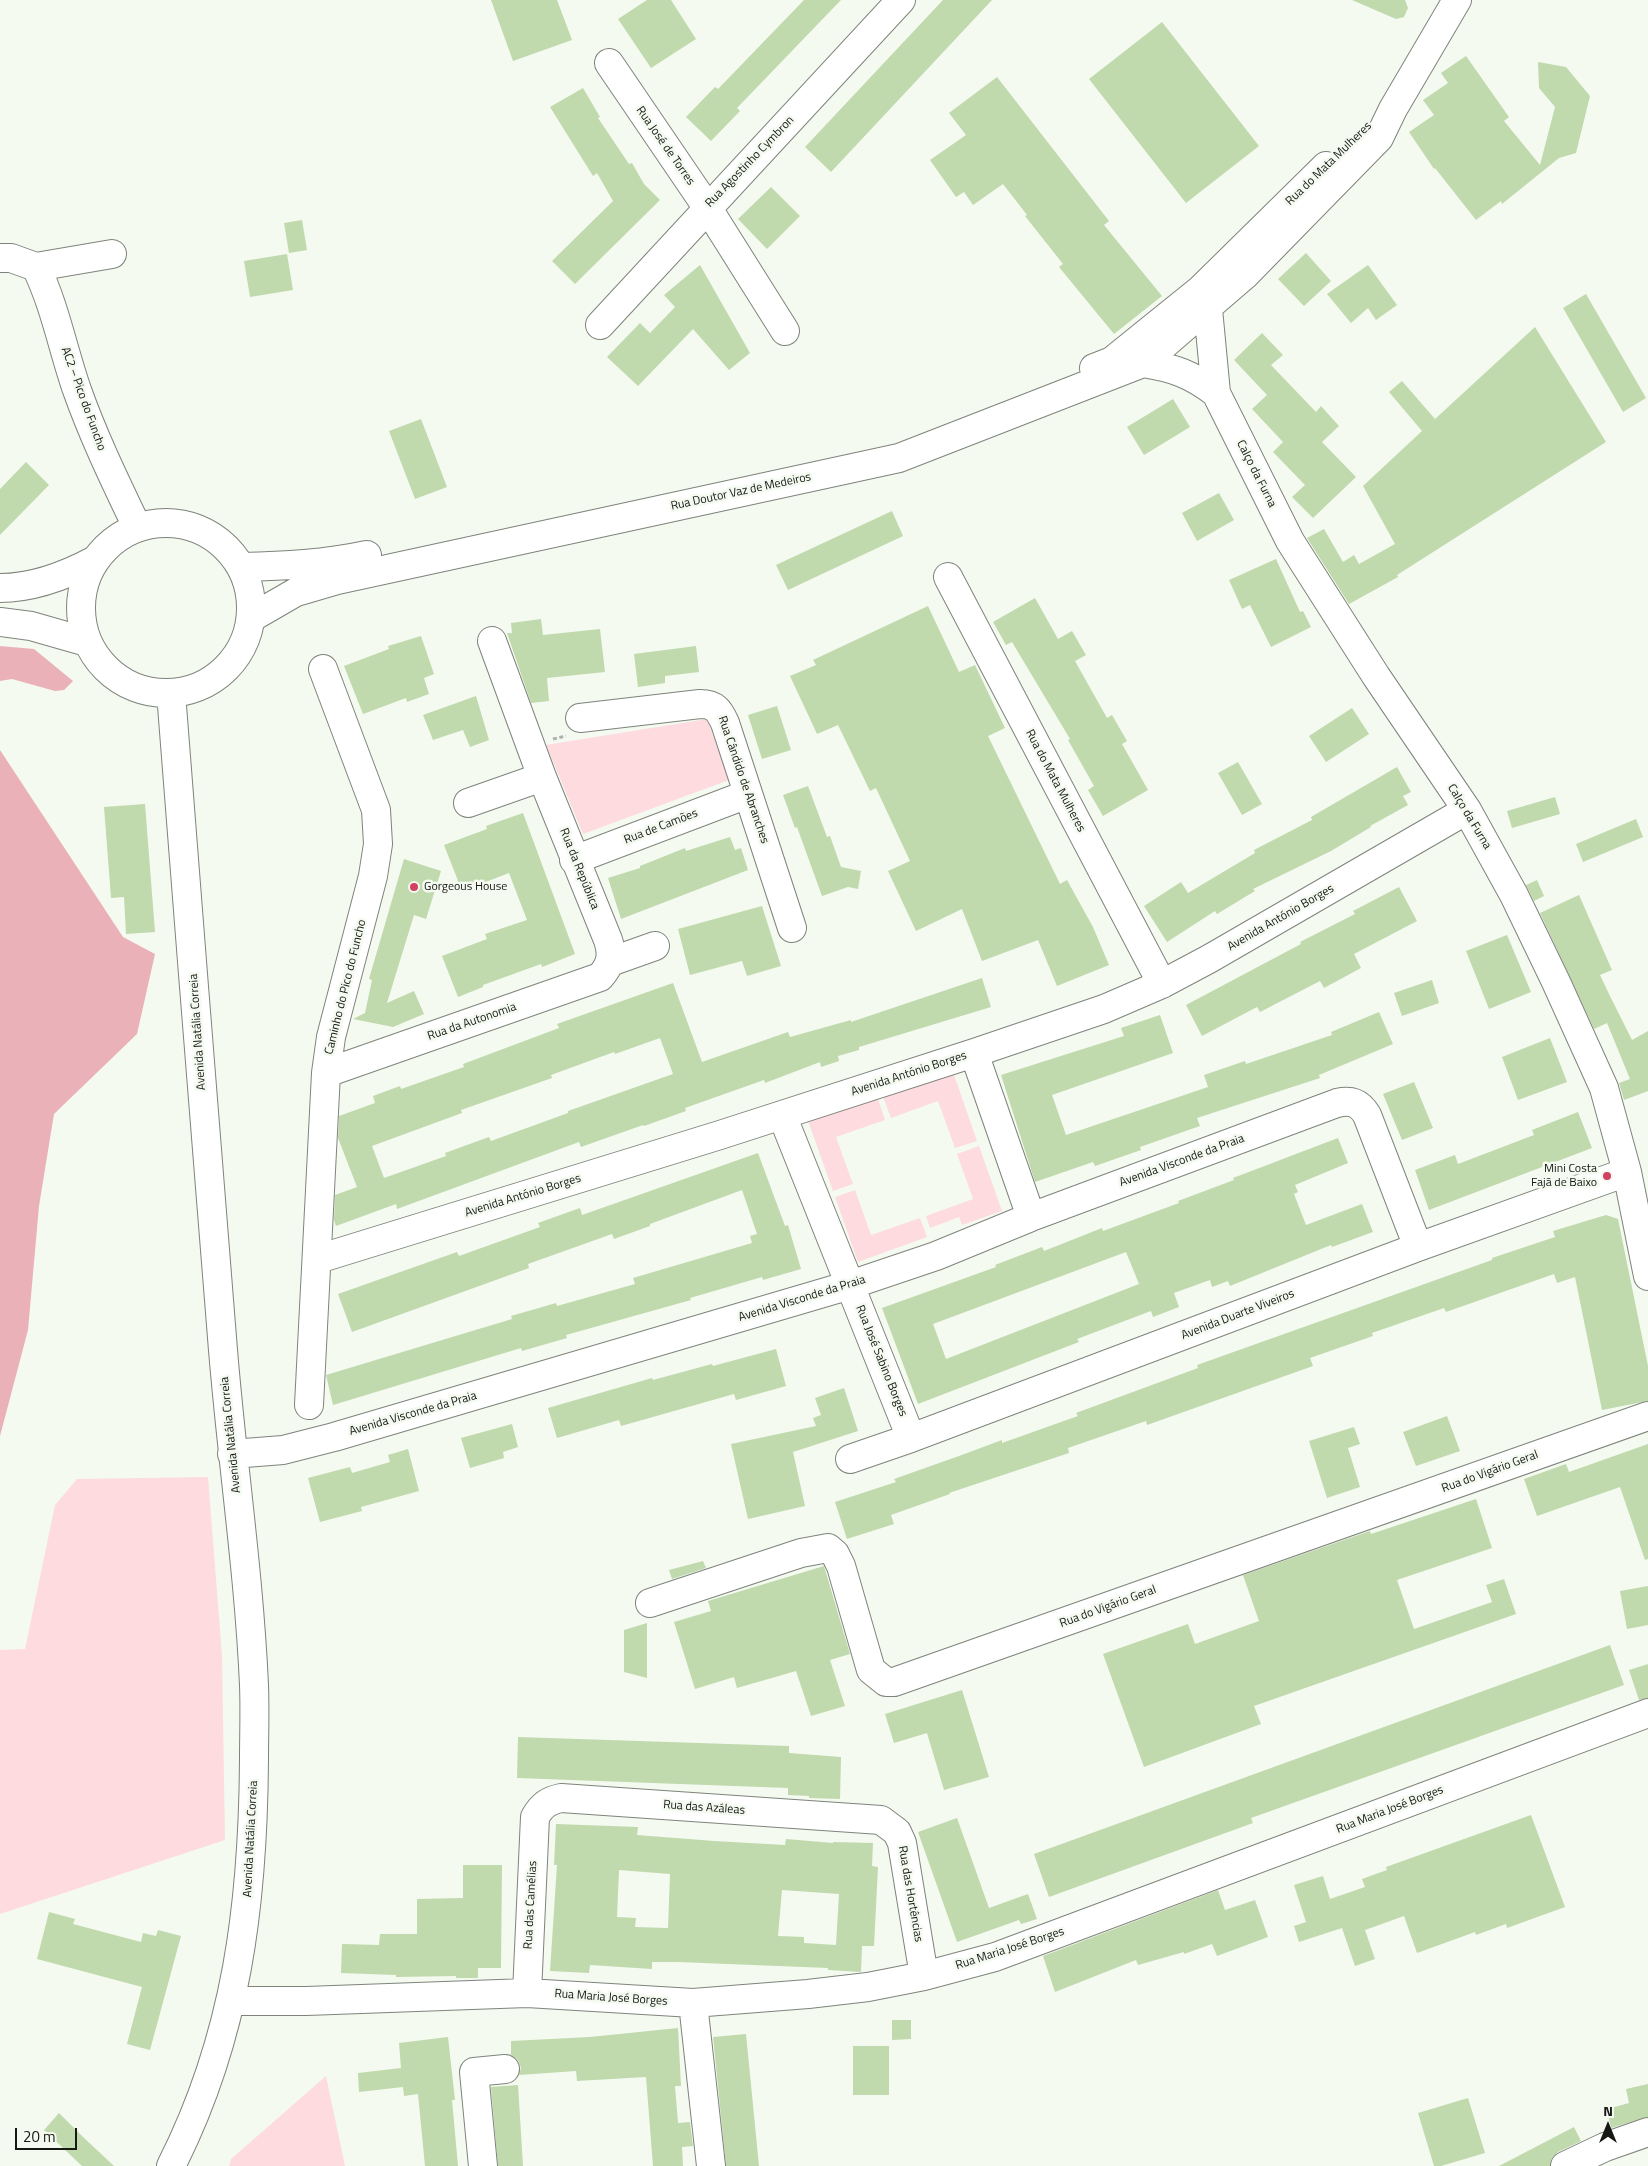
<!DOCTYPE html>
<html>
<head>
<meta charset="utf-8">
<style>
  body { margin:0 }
  #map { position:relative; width:1648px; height:2166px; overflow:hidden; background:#f4faf0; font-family:"Titillium Web",sans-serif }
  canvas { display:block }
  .north { position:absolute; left:1583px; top:2101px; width:50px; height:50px; -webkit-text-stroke:4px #f4faf0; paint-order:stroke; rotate:0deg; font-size:14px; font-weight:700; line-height:20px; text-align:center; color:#161814 }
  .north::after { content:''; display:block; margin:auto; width:18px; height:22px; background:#161814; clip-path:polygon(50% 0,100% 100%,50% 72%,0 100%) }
  .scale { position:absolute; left:15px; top:2128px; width:62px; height:22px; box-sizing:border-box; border:2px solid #161814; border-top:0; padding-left:6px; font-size:15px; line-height:18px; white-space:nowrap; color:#161814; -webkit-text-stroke:4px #f4faf0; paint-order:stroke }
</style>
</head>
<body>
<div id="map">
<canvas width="1648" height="2166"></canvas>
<div class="north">N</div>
<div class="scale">20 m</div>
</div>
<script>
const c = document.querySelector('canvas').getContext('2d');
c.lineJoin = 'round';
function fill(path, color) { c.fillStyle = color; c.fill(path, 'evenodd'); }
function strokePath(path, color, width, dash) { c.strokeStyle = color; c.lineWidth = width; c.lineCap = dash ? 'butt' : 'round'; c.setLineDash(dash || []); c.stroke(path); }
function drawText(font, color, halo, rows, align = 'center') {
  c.font = font + ' "Titillium Web",sans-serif'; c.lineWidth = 5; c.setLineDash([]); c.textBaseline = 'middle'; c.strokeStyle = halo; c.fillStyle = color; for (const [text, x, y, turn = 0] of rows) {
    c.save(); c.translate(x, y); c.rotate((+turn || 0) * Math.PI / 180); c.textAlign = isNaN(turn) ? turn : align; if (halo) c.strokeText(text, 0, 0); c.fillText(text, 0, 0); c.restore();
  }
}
const green = new Path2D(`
  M 707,719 L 729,780 L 583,834 L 546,745 Z
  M 952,1069 L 977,1141 L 955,1148 L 938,1101 L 891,1118 L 882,1094 Z
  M 877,1096 L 885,1120 L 836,1137 L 853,1184 L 833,1191 L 808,1121 Z
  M 979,1146 L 1002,1211 L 962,1225 L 959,1217 L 930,1228 L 926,1216 L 973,1199 L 957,1154 Z
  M 855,1190 L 871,1235 L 920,1218 L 927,1237 L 858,1262 L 835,1197 Z
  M 208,1477 L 222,1656 L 225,1840 L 0,1914 L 0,1650 L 25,1649 L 55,1505 L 77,1479 Z
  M 326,2076 L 345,2166 L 229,2166 L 231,2159 Z`);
const forest = new Path2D(`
  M 0,646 L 34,649 L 73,681 L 64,690 L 55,691 L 12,679 L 0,681 Z
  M 0,750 L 123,937 L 155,954 L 137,1034 L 54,1114 L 39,1206 L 28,1330 L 0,1436 Z`);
const building = new Path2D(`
  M 491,0 L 557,0 L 572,40 L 513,61 Z
  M 647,0 L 671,0 L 696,39 L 651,68 L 618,19 Z
  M 804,0 L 841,0 L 737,108 L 740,111 L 711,141 L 686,117 L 715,87 L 718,89 Z
  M 943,0 L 992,0 L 831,172 L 805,147 Z
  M 1352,0 L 1405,0 L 1408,8 L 1404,17 L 1396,19 Z
  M 1162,22 L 1259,146 L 1186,203 L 1089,79 Z
  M 1466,56 L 1509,117 L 1504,121 L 1540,165 L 1555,107 L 1539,88 L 1538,62 L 1566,67 L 1590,96 L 1576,153 L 1559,158 L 1502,204 L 1501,201 L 1476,220 L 1435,168 L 1434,169 L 1409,132 L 1434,115 L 1423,100 L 1448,83 L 1441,73 Z
  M 997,77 L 1109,221 L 1104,225 L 1162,296 L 1114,334 L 1059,267 L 1063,264 L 1025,216 L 1027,215 L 1003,184 L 973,205 L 964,192 L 956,197 L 930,160 L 966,135 L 949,113 Z
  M 583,88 L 600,117 L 598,118 L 629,164 L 632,163 L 644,184 L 660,200 L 575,284 L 552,261 L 613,201 L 597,173 L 593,176 L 550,107 Z
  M 771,187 L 800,216 L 767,249 L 738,219 Z
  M 302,220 L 307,250 L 289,253 L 284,223 Z
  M 1306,253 L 1331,281 L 1304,306 L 1278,279 Z
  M 287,254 L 293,290 L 250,297 L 244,261 Z
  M 700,265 L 750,353 L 729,370 L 693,329 L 638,386 L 607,357 L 640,323 L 650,333 L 675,307 L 664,295 Z
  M 1368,265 L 1397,305 L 1376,320 L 1368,308 L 1351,323 L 1327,294 Z
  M 1586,294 L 1646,398 L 1623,412 L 1563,308 Z
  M 1535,327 L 1606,442 L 1397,575 L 1398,577 L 1349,604 L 1307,538 L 1324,529 L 1343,562 L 1354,555 L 1359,564 L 1395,544 L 1363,486 L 1422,431 L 1389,392 L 1402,381 L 1435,419 Z
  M 1262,333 L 1283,355 L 1271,365 L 1316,412 L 1321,406 L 1339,426 L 1322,442 L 1356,477 L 1313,518 L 1292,497 L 1305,485 L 1273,452 L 1283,442 L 1252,409 L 1267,395 L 1234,360 Z
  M 1173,399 L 1190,427 L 1144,455 L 1127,427 Z
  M 421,419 L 447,487 L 415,499 L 389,431 Z
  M 26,462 L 49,485 L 0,535 L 0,489 Z
  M 1219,493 L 1234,520 L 1197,541 L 1182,513 Z
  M 892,511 L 903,536 L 788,590 L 776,565 Z
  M 1276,559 L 1300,612 L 1303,611 L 1311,627 L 1271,647 L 1250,605 L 1242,609 L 1229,580 Z
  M 1035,598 L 1058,639 L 1072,631 L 1086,655 L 1075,661 L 1107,718 L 1112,715 L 1127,741 L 1122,744 L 1148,790 L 1103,816 L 1088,790 L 1094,786 L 1068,740 L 1070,739 L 1012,642 L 1006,645 L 993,622 Z
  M 928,606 L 959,672 L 975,665 L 1005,728 L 988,736 L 1060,884 L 1067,880 L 1093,927 L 1109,965 L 1057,986 L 1038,940 L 982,961 L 962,909 L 916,931 L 888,871 L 910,861 L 876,788 L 870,791 L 838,725 L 817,734 L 790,676 L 816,665 L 813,660 Z
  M 541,619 L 543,635 L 600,629 L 605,672 L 547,678 L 549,701 L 531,703 L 507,633 L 512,633 L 511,623 Z
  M 421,636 L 434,674 L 424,678 L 429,694 L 407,702 L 406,698 L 363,714 L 344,666 L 389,649 L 388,646 Z
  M 696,646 L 699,672 L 665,676 L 665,683 L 638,687 L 634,654 Z
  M 476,696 L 489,740 L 470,747 L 463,730 L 433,740 L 423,715 Z
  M 777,706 L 791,750 L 762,759 L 748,715 Z
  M 1352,708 L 1369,734 L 1326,762 L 1309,736 Z
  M 1238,762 L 1262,804 L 1242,815 L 1218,773 Z
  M 1397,767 L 1411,792 L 1403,796 L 1408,805 L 1370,826 L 1371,827 L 1331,851 L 1253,889 L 1255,891 L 1217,914 L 1215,911 L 1167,942 L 1144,906 L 1181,882 L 1188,893 L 1255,853 L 1254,850 L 1312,820 L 1311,817 Z
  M 808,786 L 827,837 L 830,836 L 841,867 L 861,871 L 858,889 L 848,887 L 822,896 L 797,827 L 795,828 L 783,795 Z
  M 1555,797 L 1560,814 L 1512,828 L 1507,811 Z
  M 145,804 L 155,932 L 126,934 L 124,897 L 111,898 L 104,807 Z
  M 523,813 L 575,954 L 542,967 L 541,964 L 483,985 L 483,987 L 458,997 L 442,956 L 487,939 L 485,934 L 527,920 L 509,873 L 462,891 L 444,845 L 487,829 L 486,826 Z
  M 1636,819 L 1643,837 L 1583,862 L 1576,844 Z
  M 730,837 L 735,850 L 741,848 L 748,870 L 621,919 L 608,878 L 640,868 L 640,866 L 685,848 L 686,851 Z
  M 404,859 L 441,871 L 426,919 L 414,915 L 387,1003 L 414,991 L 424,1014 L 393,1027 L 353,1019 L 365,1013 L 372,980 L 369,979 Z
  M 1537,880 L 1544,896 L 1534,901 L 1526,885 Z
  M 1399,887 L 1417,921 L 1354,954 L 1361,968 L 1324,988 L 1320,981 L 1260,1012 L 1257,1007 L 1202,1036 L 1186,1005 L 1301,944 L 1300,942 L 1355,914 L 1353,911 Z
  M 1579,895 L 1612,970 L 1600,975 L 1610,996 L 1632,1040 L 1648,1031 L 1648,1091 L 1624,1100 L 1619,1083 L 1630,1079 L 1607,1023 L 1594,1029 L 1540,913 Z
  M 762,906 L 781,966 L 747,976 L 742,961 L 690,975 L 678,929 Z
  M 1507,935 L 1531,992 L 1489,1009 L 1466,951 Z
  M 982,978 L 991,1007 L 859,1047 L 859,1050 L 838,1056 L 839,1061 L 821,1067 L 820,1062 L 765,1083 L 764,1080 L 685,1108 L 686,1111 L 644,1126 L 643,1125 L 581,1147 L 579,1142 L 397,1209 L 396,1204 L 336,1226 L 334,1220 L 335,1195 L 357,1187 L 338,1138 L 339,1116 L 375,1103 L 373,1096 L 400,1086 L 401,1089 L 464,1067 L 463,1064 L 559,1028 L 557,1024 L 673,983 L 702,1062 L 788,1032 L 790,1037 L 851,1020 L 851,1022 ZM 660,1038 L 673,1074 L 568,1111 L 568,1113 L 491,1141 L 489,1137 L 445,1153 L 446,1156 L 384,1178 L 372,1146 L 462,1113 L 461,1110 L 552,1078 L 551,1075 L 614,1052 L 615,1054 Z
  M 1432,980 L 1439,1003 L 1402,1016 L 1394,993 Z
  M 1379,1012 L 1393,1044 L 1319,1075 L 1320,1078 L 1197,1118 L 1200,1126 L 1140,1147 L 1141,1150 L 1095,1166 L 1093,1162 L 1035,1182 L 1001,1075 L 1124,1036 L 1121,1028 L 1160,1015 L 1173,1053 L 1052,1095 L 1066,1135 L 1208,1087 L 1204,1075 L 1245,1061 L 1246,1064 L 1332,1035 L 1331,1032 Z
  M 1550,1038 L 1567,1082 L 1518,1100 L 1502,1057 Z
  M 1414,1082 L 1433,1128 L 1402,1140 L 1383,1094 Z
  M 1578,1112 L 1592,1148 L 1429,1210 L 1415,1170 L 1455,1155 L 1458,1164 L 1534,1135 L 1532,1130 Z
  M 1338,1138 L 1348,1163 L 1295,1185 L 1298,1192 L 1294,1194 L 1306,1225 L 1362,1204 L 1373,1232 L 1332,1247 L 1331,1245 L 1230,1286 L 1228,1281 L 1212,1287 L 1210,1280 L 1174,1293 L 1179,1307 L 1153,1317 L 1151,1311 L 1077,1339 L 1079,1342 L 918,1404 L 882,1308 L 996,1267 L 995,1265 L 1042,1247 L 1044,1251 L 1102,1228 L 1103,1231 L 1179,1203 L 1178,1201 L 1234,1180 L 1233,1178 ZM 1126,1252 L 1139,1284 L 946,1359 L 933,1324 Z
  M 758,1153 L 785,1226 L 788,1225 L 801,1269 L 763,1280 L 762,1277 L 690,1298 L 691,1300 L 566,1335 L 567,1338 L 522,1351 L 521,1348 L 333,1405 L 326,1375 L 512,1319 L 511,1316 L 556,1303 L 557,1306 L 635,1284 L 633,1278 L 752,1243 L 750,1236 L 757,1234 L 742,1190 L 650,1224 L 650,1226 L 614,1239 L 612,1234 L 528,1264 L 529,1268 L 352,1332 L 338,1294 L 457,1252 L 459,1256 L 540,1227 L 538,1223 L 580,1208 L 582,1215 Z
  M 1606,1215 L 1618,1219 L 1648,1366 L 1648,1401 L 1602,1410 L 1575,1277 L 1557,1283 L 1554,1274 L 1446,1312 L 1444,1308 L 1372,1333 L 1373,1336 L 1310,1358 L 1313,1366 L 1147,1425 L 1146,1421 L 1068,1448 L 1069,1453 L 949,1493 L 950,1494 L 891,1515 L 894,1524 L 847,1539 L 835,1502 L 896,1482 L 894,1479 L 959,1456 L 1002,1440 L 1002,1443 L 1078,1416 L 1076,1413 L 1198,1368 L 1197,1365 L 1492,1260 L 1492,1258 L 1555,1237 L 1553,1231 Z
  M 776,1349 L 786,1386 L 736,1400 L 734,1394 L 621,1426 L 619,1420 L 557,1438 L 548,1408 L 652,1378 L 653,1380 L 712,1364 L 713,1366 Z
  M 844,1388 L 858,1431 L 793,1452 L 805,1506 L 748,1519 L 731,1444 L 816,1426 L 813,1418 L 821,1415 L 815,1398 Z
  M 1447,1416 L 1460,1451 L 1416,1466 L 1403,1432 Z
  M 512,1424 L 518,1447 L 503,1452 L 504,1458 L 470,1468 L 461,1438 Z
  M 1354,1427 L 1360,1444 L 1348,1448 L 1360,1487 L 1327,1498 L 1309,1441 Z
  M 1648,1444 L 1648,1559 L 1645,1560 L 1620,1487 L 1537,1516 L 1524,1479 L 1566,1464 L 1569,1472 Z
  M 408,1449 L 419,1491 L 361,1507 L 362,1511 L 320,1522 L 308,1478 L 350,1467 L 352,1473 L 390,1462 L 388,1455 Z
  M 1476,1499 L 1492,1548 L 1397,1580 L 1414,1629 L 1492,1602 L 1486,1585 L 1504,1579 L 1516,1614 L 1254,1706 L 1261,1724 L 1144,1767 L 1103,1654 L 1188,1624 L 1195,1644 L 1259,1621 L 1243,1575 L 1370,1531 L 1371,1534 Z
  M 703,1561 L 706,1568 L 672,1579 L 669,1570 Z
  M 824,1566 L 850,1654 L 830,1660 L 845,1706 L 811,1716 L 796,1671 L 737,1688 L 734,1677 L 695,1689 L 674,1622 L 711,1611 L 708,1601 Z
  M 1648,1586 L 1648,1625 L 1627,1629 L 1620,1591 Z
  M 647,1623 L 647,1678 L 624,1672 L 624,1630 Z
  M 1610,1645 L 1624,1685 L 1251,1818 L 1253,1823 L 1049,1897 L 1034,1854 Z
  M 1648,1664 L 1648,1698 L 1639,1700 L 1629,1670 Z
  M 962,1690 L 989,1777 L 944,1790 L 927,1733 L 894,1743 L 885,1714 Z
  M 518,1737 L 789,1746 L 789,1753 L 841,1757 L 840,1799 L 809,1798 L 809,1796 L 788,1795 L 788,1788 L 517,1778 Z
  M 1531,1815 L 1565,1907 L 1507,1928 L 1506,1924 L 1476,1935 L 1475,1932 L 1417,1953 L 1404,1916 L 1365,1930 L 1375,1959 L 1355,1966 L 1342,1928 L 1299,1942 L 1294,1926 L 1306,1922 L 1294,1885 L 1323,1876 L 1330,1899 L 1365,1887 L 1362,1879 L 1387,1870 L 1386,1867 Z
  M 957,1818 L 989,1908 L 1028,1894 L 1037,1919 L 1021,1924 L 1019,1920 L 957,1942 L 918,1832 Z
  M 556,1824 L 638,1827 L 637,1835 L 714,1841 L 785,1845 L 786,1839 L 833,1843 L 833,1842 L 873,1843 L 872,1866 L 878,1867 L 874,1946 L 862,1946 L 861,1972 L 828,1970 L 828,1968 L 678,1962 L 652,1962 L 652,1969 L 590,1965 L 589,1973 L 550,1971 L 557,1865 L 554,1865 ZM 619,1870 L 670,1874 L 668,1928 L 635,1927 L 636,1918 L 617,1917 ZM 782,1890 L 839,1894 L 836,1945 L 804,1943 L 804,1937 L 778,1936 Z
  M 463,1865 L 502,1865 L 501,1968 L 478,1968 L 478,1978 L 456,1978 L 456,1976 L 396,1977 L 396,1975 L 341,1973 L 342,1944 L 379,1945 L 380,1934 L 417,1934 L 417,1899 L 463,1898 Z
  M 1218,1890 L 1225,1910 L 1255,1900 L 1268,1937 L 1217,1956 L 1212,1944 L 1184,1954 L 1184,1952 L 1138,1965 L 1136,1960 L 1055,1992 L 1043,1956 Z
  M 49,1912 L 75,1919 L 73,1924 L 141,1942 L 143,1933 L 156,1936 L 158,1930 L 181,1936 L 150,2050 L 127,2044 L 142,1987 L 37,1959 Z
  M 892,2020 L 911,2020 L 911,2039 L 892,2040 Z
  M 678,2028 L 681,2086 L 675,2086 L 678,2123 L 690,2122 L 693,2146 L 682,2147 L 683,2166 L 653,2166 L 646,2077 L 577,2081 L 576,2071 L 519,2075 L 521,2068 L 518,2060 L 511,2055 L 511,2041 L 590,2037 Z
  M 746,2034 L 759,2166 L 726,2166 L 713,2037 Z
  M 448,2037 L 455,2100 L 452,2100 L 458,2166 L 425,2166 L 418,2094 L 404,2096 L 403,2087 L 359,2092 L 358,2073 L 401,2068 L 399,2043 Z
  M 853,2046 L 889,2046 L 889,2095 L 853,2095 Z
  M 1648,2084 L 1648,2117 L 1611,2128 L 1607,2109 L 1629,2103 L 1626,2089 Z
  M 518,2085 L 523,2166 L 498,2166 L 491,2087 Z
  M 1468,2098 L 1485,2153 L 1441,2166 L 1434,2166 L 1418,2113 Z
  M 59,2113 L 82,2136 L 114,2166 L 82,2166 L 44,2130 Z
  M 1574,2127 L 1581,2141 L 1558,2152 L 1552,2158 L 1550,2166 L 1499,2166 Z`);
const path = new Path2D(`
  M 553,739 L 566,736`);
const minor = new Path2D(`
  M 609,63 L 707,207 L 785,331
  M 0,258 L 11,258 L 36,267 L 112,254
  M 36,267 C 55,306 63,350 77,390 C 94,438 116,483 137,527
  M 1208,309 L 1216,393 L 1290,541 L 1376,676 L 1467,810 L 1514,895 L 1556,982 L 1604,1088 L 1627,1172 L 1648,1276
  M 600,325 L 901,0
  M 1143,363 C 1174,368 1191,374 1216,393
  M 1094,368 L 1112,361 L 1200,290 L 1326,166
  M81 608a85 85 0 1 1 170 0a85 85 0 1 1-170 0Z
  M 241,567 C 284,566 325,564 367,555
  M 948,577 L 1162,984
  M 0,588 C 34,588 65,576 95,560
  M 251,618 L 296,592 L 337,580 L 899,458 L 1143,363 L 1245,275 L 1379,138 L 1393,109 L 1457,0
  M 0,622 L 31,626 L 87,642
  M 171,693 C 189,912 204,1131 223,1350 C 232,1461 249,1573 254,1685 C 255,1710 254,1735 254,1760 C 253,1904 237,2036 171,2166
  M 580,718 L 700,704 C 715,704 719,710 725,723 L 792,928
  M 468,803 L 542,777
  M 574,860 L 748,794
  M 610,962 L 655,946
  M 974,1053 L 1031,1217
  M 326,1073 L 600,977 C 611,965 613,955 608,940 L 542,777 L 492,641
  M 782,1115 L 911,1438
  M 318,1259 L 720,1135 L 974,1053 L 1104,1009 L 1162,984 L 1209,959 L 1467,810
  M 309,1405 L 326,1073 L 331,1037 L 373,876 L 378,844 L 376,810 L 323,669
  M 232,1454 L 283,1450 L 334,1437 L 850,1285 L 936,1256 L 1031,1217 L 1337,1103 C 1351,1100 1359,1102 1367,1115 L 1418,1247
  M 850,1459 L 911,1438 L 1418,1247 L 1627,1172
  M 650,1603 L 801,1553 L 828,1548 L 835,1554 L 841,1566 L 871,1670 L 886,1682 L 894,1682 L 1648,1416
  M 527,1993 L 535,1817 C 542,1805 548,1801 561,1798 L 881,1820 L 897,1832 L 902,1843 L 924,1976
  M 231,2001 L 306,2001 L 527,1993 L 693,2003 L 808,1994 L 868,1987 L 924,1976 L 995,1957 L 1648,1713
  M 693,2003 L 711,2166
  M 483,2166 L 474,2072 L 505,2069
  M 1565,2166 L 1605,2147 L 1648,2132`);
const markers = [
  [414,887,5,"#d14162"],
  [1607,1176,5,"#d14162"]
];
const streetNames = [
  ["Rua José de Torres",665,146,55],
  ["Rua Agostinho Cymbron",750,162,-46],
  ["Rua do Mata Mulheres",1329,164,-44],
  ["AC2 – Pico do Funcho",83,399,70],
  ["Calço da Furna",1256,474,63],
  ["Rua Doutor Vaz de Medeiros",741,492,-12],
  ["Rua Cândido de Abranches",743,780,71],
  ["Rua do Mata Mulheres",1055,781,62],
  ["Calço da Furna",1469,817,59],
  ["Rua de Camões",661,827,-21],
  ["Rua da República",579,869,68],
  ["Avenida António Borges",1281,918,-30],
  ["Caminho do Pico do Funcho",346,987,-76],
  ["Rua da Autonomia",472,1022,-19],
  ["Avenida Natália Correia",198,1032,-94],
  ["Avenida António Borges",909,1074,-18],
  ["Avenida Visconde da Praia",1182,1161,-20],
  ["Avenida António Borges",523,1196,-17],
  ["Avenida Visconde da Praia",802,1299,-17],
  ["Avenida Duarte Viveiros",1238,1315,-21],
  ["Rua José Sabino Borges",881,1361,68],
  ["Avenida Visconde da Praia",413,1414,-16],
  ["Avenida Natália Correia",231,1435,-96],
  ["Rua do Vigário Geral",1490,1472,-20],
  ["Rua do Vigário Geral",1108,1607,-20],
  ["Rua das Azáleas",704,1808,4],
  ["Rua Maria José Borges",1390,1810,-21],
  ["Avenida Natália Correia",251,1839,-87],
  ["Rua das Hortências",910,1894,80],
  ["Rua das Camélias",531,1905,-87],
  ["Rua Maria José Borges",1010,1949,-18],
  ["Rua Maria José Borges",611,1998,4]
];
const poiNames = [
  ["Gorgeous House",424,887],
  ["Mini Costa",1597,1169,"right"],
  ["Fajã de Baixo",1597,1183,"right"]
];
fill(green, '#fedbdf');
fill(forest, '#eab2b8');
fill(building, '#c0d9ad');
strokePath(minor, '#7e847b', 30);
strokePath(path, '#adb2aa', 3, [4, 2.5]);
strokePath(minor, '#fff', 28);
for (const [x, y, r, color] of markers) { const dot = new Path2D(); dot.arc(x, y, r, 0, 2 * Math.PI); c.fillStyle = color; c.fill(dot); strokePath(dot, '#f4faf0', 2); }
drawText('12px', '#161814', '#f4faf0', streetNames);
drawText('12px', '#161814', '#f4faf0', poiNames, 'left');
</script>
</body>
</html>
